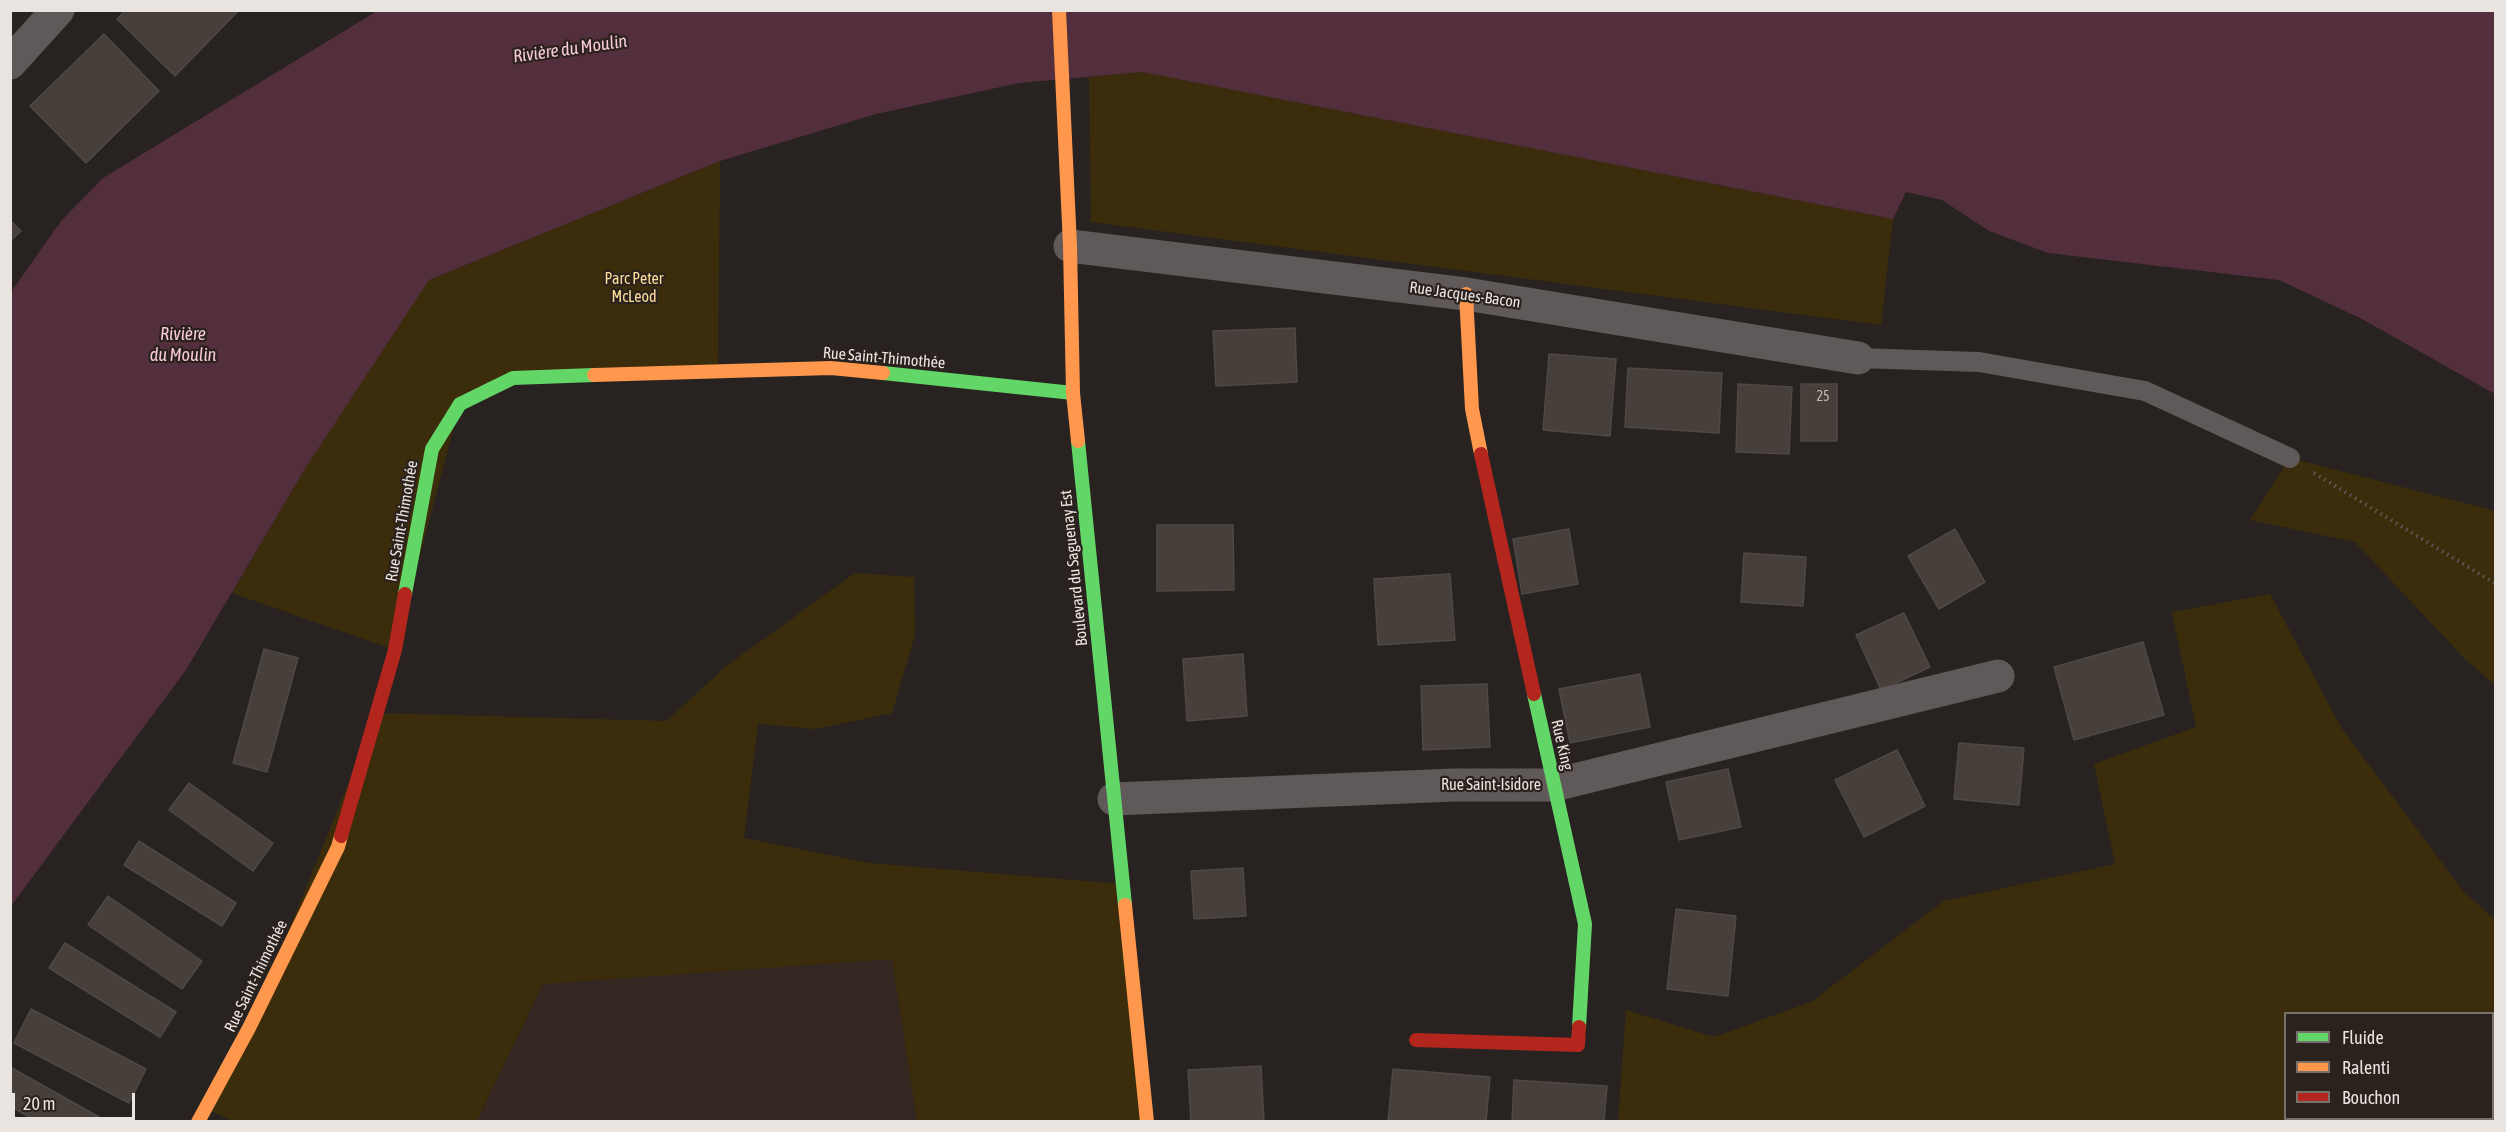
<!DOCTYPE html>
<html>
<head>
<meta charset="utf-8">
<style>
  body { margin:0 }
  #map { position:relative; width:2506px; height:1132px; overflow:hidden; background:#282321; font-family:"Asap Condensed",sans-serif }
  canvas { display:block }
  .frame { position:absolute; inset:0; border:12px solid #eae4e1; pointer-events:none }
  .legend { position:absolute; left:2284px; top:1012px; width:210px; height:108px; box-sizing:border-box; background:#2b221e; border:2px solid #77706c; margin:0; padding:8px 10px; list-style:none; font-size:18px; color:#eae4e1 }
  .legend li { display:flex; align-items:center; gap:12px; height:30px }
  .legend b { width:30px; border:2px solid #77706c }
  .scale { position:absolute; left:12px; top:1093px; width:123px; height:27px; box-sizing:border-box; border:3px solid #eae4e1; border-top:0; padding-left:8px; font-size:18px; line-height:21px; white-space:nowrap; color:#eae4e1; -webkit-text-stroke:4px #2b221e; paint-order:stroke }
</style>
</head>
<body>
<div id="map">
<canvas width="2506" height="1132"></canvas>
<div class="frame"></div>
<ul class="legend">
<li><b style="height:8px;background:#63d668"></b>Fluide</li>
<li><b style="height:8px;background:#ff974d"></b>Ralenti</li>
<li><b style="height:8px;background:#b3261e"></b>Bouchon</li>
</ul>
<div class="scale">20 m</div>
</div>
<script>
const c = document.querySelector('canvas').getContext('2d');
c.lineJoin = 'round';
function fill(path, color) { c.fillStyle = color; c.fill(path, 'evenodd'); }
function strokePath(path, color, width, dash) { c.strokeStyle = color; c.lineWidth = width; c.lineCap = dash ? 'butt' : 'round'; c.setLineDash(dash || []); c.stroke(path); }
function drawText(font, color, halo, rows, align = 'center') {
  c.font = font + ' "Asap Condensed",sans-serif'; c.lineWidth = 4.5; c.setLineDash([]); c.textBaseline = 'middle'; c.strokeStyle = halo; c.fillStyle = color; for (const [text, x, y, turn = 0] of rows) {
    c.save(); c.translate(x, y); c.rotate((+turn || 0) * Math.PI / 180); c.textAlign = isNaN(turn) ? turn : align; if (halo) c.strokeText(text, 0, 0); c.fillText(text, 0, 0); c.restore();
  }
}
const built = new Path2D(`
  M 892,959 L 917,1121 L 477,1122 L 543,984 Z`);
const green = new Path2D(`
  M 1142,72 L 1893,219 L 1881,325 L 1091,222 L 1089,77 Z
  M 720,161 L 718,370 L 513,378 L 460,404 L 395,650 L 232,593 L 306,467 L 379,353 L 429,280 Z
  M 2290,458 L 2495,511 L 2495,685 L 2465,659 L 2355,542 L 2250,520 Z
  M 855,573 L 914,577 L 915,635 L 892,713 L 816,729 L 758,724 L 744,838 L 869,863 L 1123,884 L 1147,1121 L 917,1121 L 892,959 L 543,984 L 477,1121 L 233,1121 L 207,1109 L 249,1028 L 377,713 L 667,721 L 725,667 Z
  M 2270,594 L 2342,729 L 2463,891 L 2495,920 L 2495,1121 L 1618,1121 L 1626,1010 L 1714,1037 L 1811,1002 L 1944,901 L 2115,864 L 2094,764 L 2196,727 L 2172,612 ZM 2286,1014 L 2492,1014 L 2492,1118 L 2286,1118 Z`);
const water = new Path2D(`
  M 377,11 L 2495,11 L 2495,394 L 2362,319 L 2279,280 L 2048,253 L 1989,231 L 1942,200 L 1906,192 L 1893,219 L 1142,72 L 1019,83 L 876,114 L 720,161 L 429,280 L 306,467 L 186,670 L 11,906 L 11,292 L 61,221 L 103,178 Z`);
const building = new Path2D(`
  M 126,10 L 239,10 L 175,76 L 117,19 Z
  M 104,34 L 159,91 L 86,163 L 30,106 Z
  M 10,220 L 21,231 L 10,241 Z
  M 1295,328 L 1297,382 L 1216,386 L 1213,331 Z
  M 1549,354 L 1616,359 L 1610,436 L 1543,430 Z
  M 1628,368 L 1722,373 L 1719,433 L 1625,427 Z
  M 1738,384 L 1792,387 L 1789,454 L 1736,452 Z
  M 1801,384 L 1837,384 L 1837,441 L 1801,441 Z
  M 1157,525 L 1233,525 L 1234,590 L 1157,591 Z
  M 1569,529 L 1578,584 L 1522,594 L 1513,539 Z
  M 1955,529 L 1985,582 L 1939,609 L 1908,556 Z
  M 1744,553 L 1806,557 L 1803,606 L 1741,602 Z
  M 1450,574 L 1455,640 L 1378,645 L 1374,579 Z
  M 1904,613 L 1930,667 L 1881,690 L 1856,635 Z
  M 2143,642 L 2164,715 L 2074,740 L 2054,667 Z
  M 264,649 L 298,658 L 267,772 L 233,763 Z
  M 1243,654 L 1247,716 L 1187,721 L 1183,659 Z
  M 1640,674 L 1650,727 L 1570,743 L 1559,689 Z
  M 1487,684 L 1490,747 L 1423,750 L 1421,686 Z
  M 1959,743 L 2024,748 L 2019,805 L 1954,799 Z
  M 1897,750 L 1925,806 L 1864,837 L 1835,780 Z
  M 1728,769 L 1741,827 L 1679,840 L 1666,782 Z
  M 189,783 L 273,843 L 253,871 L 169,810 Z
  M 139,841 L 236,903 L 222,926 L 124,865 Z
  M 1243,868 L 1246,916 L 1194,919 L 1191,871 Z
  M 108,896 L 202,961 L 182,989 L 88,925 Z
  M 1676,909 L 1736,916 L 1728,996 L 1667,989 Z
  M 65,943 L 176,1012 L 160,1037 L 49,968 Z
  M 31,1009 L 146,1069 L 129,1103 L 14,1043 Z
  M 1261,1066 L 1264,1122 L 1191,1122 L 1188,1070 Z
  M 10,1067 L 108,1122 L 38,1122 L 10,1106 Z
  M 1393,1069 L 1490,1077 L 1486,1122 L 1388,1122 Z
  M 1514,1080 L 1607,1086 L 1604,1122 L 1512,1122 Z`);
const path = new Path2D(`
  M 2314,473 L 2496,584`);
const lane = new Path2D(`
  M 1858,358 L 1979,362 L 2145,391 L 2290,458`);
const street = new Path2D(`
  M 10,63 L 58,10
  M 1070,246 L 1466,294 L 1858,358
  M 1114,799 L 1454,785 L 1554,785 L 1998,676`);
const fast = new Path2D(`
  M 883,373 L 1073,393
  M 1078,441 L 1125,905
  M 405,594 L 432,449 L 460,404 L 513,378 L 594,375
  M 1534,694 L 1585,924 L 1579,1027`);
const slow = new Path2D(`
  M 1059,10 L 1070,246 L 1073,393 L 1078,441
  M 1466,294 L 1472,409 L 1481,454
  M 594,375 L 831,368 L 883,373
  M 1125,905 L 1147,1122
  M 198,1122 L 249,1028 L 338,847 L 341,836`);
const jam = new Path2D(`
  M 1481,454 L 1534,694
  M 341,836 L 395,650 L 405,594
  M 1416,1040 L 1578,1045 L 1579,1027`);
const numberNames = [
  ["25",1823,397]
];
const parkNames = [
  ["Parc Peter",634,279],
  ["McLeod",634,297]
];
const streetNames = [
  ["Rue Jacques-Bacon",1465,295,8],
  ["Rue Saint-Thimothée",884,358,5],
  ["Rue Saint-Thimothée",402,521,-80],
  ["Boulevard du Saguenay Est",1074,568,-96],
  ["Rue King",1562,745,77],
  ["Rue Saint-Isidore",1491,785],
  ["Rue Saint-Thimothée",256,976,-64]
];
const waterNames = [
  ["Rivière du Moulin",570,49,-8],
  ["Rivière",183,334],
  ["du Moulin",183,355]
];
fill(built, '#352722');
fill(green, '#3b2d0b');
fill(water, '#532e3c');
fill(building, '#473f39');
strokePath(building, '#4d4947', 1.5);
strokePath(path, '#5f5a5a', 4, [1.5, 4.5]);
strokePath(lane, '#605959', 20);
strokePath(street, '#605959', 33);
strokePath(fast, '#63d668', 14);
strokePath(slow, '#ff974d', 14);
strokePath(jam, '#b3261e', 14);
drawText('14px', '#c1bbb7', null, numberNames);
drawText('16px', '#fdde9b', '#2b221e', parkNames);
drawText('16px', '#eae4e1', '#2b221e', streetNames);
drawText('italic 18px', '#f8cada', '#2b221e', waterNames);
</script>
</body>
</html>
